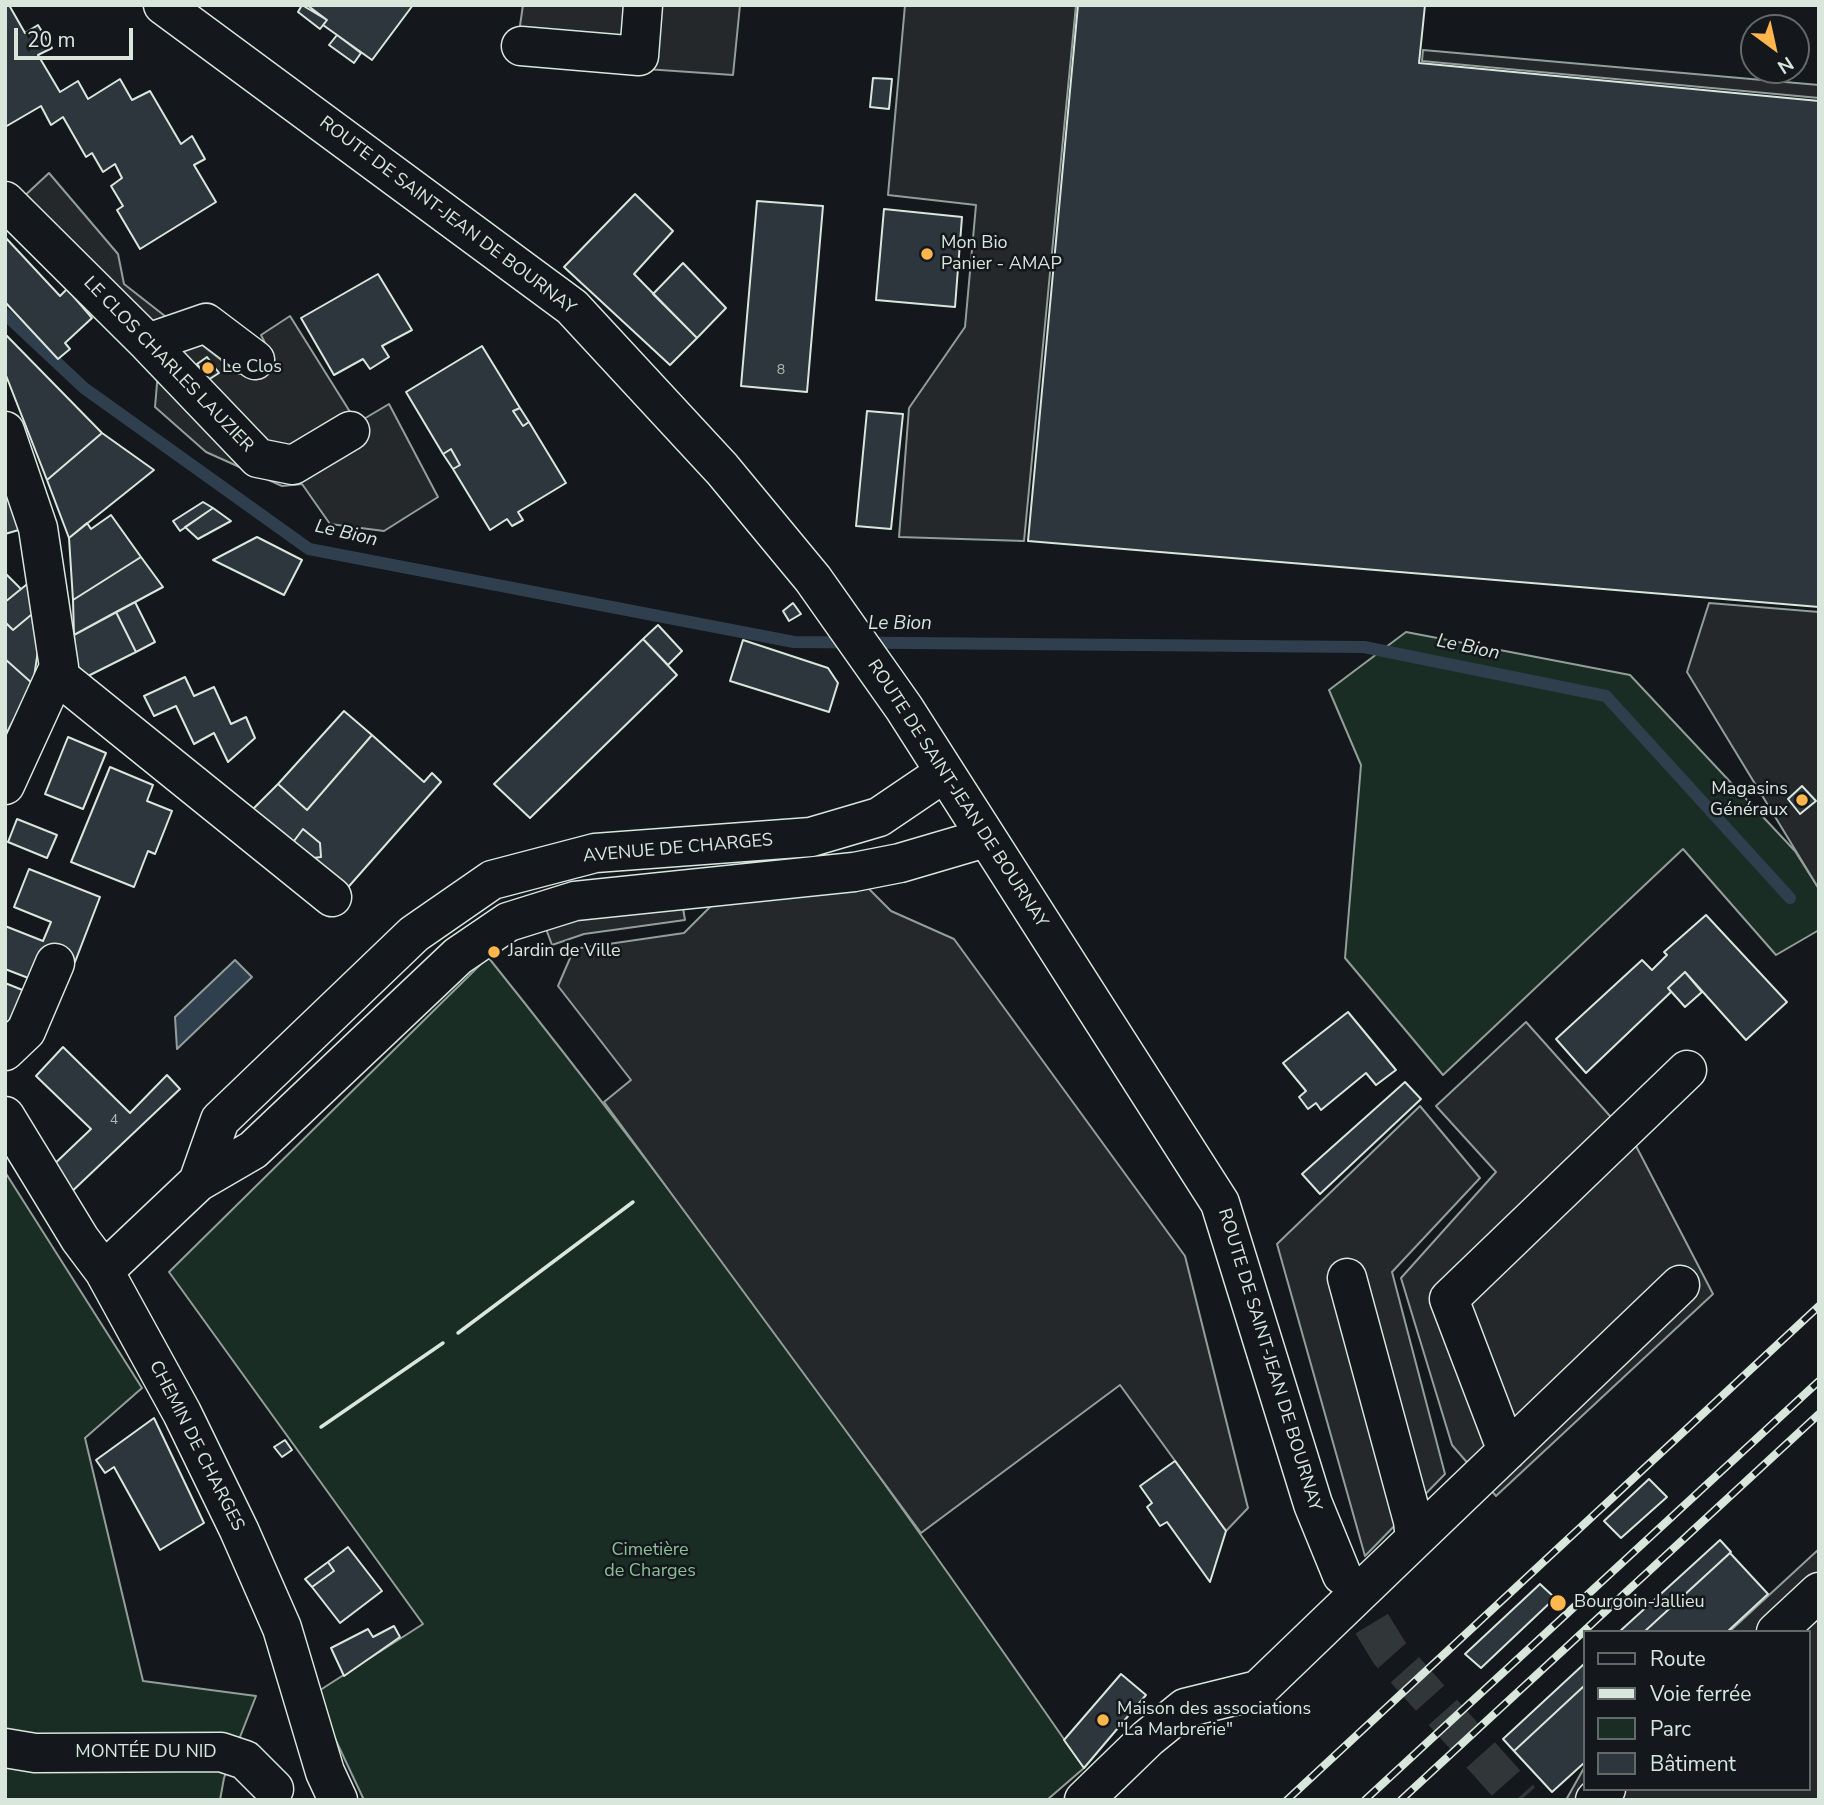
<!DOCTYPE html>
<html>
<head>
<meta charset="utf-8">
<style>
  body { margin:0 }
  #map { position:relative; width:1824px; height:1805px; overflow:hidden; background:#14181c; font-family:"Nunito Sans",sans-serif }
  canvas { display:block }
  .frame { position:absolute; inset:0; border:7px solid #d8e6dc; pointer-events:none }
  .legend { position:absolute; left:1583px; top:1630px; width:228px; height:161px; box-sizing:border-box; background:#14181c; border:2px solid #626a69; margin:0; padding:9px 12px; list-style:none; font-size:21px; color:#d8e6dc }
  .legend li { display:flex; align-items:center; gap:14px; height:35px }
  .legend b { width:35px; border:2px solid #626a69 }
  .north { position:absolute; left:1740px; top:14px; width:70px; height:70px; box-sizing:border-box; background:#14181c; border:2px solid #626a69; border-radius:50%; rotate:147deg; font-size:19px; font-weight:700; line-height:28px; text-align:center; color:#d8e6dc }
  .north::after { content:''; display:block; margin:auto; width:24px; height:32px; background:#ffb74d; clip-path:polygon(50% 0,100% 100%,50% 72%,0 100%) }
  .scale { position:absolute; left:14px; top:28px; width:119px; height:32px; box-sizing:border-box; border:4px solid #d8e6dc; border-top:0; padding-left:9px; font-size:21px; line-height:24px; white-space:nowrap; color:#d8e6dc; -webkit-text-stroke:5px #14181c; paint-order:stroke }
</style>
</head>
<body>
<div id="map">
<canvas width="1824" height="1805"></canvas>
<div class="frame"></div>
<ul class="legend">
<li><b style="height:9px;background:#14181c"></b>Route</li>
<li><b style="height:9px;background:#d8e6dc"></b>Voie ferrée</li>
<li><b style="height:19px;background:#1a2d24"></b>Parc</li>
<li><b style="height:19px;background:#2c363c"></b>Bâtiment</li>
</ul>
<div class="north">N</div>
<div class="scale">20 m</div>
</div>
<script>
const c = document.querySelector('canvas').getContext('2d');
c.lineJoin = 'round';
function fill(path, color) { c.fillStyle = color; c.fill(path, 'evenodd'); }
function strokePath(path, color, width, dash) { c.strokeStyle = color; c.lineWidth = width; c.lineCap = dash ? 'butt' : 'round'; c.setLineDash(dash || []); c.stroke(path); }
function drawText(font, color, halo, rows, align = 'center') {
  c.font = font + ' "Nunito Sans",sans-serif'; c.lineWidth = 5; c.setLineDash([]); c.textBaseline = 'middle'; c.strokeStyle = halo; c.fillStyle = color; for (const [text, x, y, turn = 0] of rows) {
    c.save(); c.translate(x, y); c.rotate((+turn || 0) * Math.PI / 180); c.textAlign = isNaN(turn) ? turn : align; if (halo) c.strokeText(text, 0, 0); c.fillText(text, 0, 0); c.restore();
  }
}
const green = new Path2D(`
  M 1406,632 L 1630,675 L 1795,851 L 1819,889 L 1819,930 L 1776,955 L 1683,849 L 1443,1075 L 1345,958 L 1361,765 L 1329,690 Z
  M 488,957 C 698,1219 893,1492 1084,1768 L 1047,1800 L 364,1800 L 314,1694 L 423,1624 L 169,1272 Z
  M 5,1172 L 142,1388 L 85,1438 L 143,1681 L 256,1696 L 224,1778 L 220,1800 L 5,1800 Z`);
const parking = new Path2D(`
  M 523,5 L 740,5 L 733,75 L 515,60 Z
  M 905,5 L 1076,5 L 1024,541 L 899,537 L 909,408 L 965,327 L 976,205 L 888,195 Z
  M 1423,50 L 1819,85 L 1819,98 L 1422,61 Z
  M 49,173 L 118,254 L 124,284 L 239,374 L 272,357 L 261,335 L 290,316 L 357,423 L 389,404 L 438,497 L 384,531 L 330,524 L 302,484 L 282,486 L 206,452 L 155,407 L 158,372 L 5,214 Z
  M 1709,603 L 1819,612 L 1819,889 L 1687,672 Z
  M 866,886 L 891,911 L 954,939 L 1185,1256 L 1248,1508 L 1226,1531 L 1120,1385 L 921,1533 L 604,1102 L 631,1080 L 558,986 L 574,949 L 684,933 L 711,906 Z
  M 682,902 L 685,920 L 584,934 L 552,945 L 545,926 L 581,915 Z
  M 1526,1022 L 1635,1144 L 1713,1294 L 1496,1496 L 1452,1445 L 1401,1278 L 1496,1172 L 1436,1106 Z
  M 1420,1106 L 1480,1178 L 1392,1272 L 1445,1474 L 1365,1556 L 1277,1244 Z
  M 1819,1549 L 1819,1800 L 1566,1800 L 1584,1768 L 1584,1789 L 1808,1789 L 1808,1632 L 1729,1632 Z`);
const water = new Path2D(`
  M 235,960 L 252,977 L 177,1049 L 175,1017 Z`);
const stream = new Path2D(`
  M 5,314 L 84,388 L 309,549 L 794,642 L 1364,647 L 1606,696 L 1790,898`);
const building = new Path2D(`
  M 5,5 L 9,5 L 25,33 L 38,25 L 52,48 L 38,55 L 60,92 L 78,81 L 88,99 L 120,79 L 132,100 L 150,91 L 181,144 L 192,136 L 205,159 L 194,165 L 216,202 L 140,249 L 117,210 L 123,206 L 111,186 L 122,178 L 115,164 L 103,172 L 92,153 L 86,157 L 63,117 L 51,125 L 41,106 L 5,127 Z
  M 302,5 L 327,20 L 320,29 L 298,12 Z
  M 307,5 L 413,5 L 372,60 L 323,25 L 327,20 Z
  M 1078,5 L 1425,5 L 1419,63 L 1819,101 L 1819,607 L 1028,541 Z
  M 337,35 L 361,53 L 354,63 L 329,45 Z
  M 873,78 L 892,79 L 889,109 L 870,107 Z
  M 635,194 L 673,231 L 634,274 L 697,338 L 670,365 L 564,267 Z
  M 757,201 L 823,206 L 807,392 L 741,386 Z
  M 884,209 L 962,217 L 955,307 L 876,300 Z
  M 5,237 L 60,296 L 67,289 L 92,318 L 65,343 L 70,349 L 58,359 L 5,302 Z
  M 683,263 L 726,308 L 697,338 L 653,294 Z
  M 378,274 L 412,330 L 382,346 L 389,357 L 370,369 L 363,359 L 334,375 L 301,318 Z
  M 5,334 L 102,433 L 47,480 L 5,373 Z
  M 482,346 L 520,408 L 513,411 L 523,426 L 529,422 L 566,483 L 518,512 L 523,520 L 512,526 L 507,519 L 490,530 L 453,469 L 460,465 L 451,449 L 443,454 L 406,392 Z
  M 207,357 L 219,373 L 208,380 L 197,364 Z
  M 520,408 L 529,422 L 523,426 L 513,411 Z
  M 867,411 L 903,414 L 891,529 L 856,526 Z
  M 102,433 L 154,470 L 69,538 L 47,480 Z
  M 451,449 L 460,465 L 453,469 L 443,454 Z
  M 5,479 L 22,529 L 5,534 Z
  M 203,502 L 213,508 L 180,531 L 173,521 Z
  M 213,508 L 231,521 L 198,539 L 185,527 Z
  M 111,515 L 141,557 L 73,600 L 69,538 L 87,523 L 91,529 Z
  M 257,537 L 302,560 L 284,595 L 213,560 Z
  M 141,557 L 163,587 L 74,635 L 73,600 Z
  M 5,573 L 21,589 L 5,602 Z
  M 31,581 L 37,610 L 13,630 L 5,622 L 5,602 Z
  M 135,602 L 155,642 L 136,652 L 116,612 Z
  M 793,603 L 801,614 L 789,621 L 783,611 Z
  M 37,610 L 40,637 L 33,684 L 5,659 L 5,622 L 13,630 Z
  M 116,612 L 136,652 L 82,679 L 76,665 L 74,635 Z
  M 658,625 L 682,651 L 668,665 L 643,639 Z
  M 643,639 L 677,675 L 530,818 L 494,784 Z
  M 743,640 L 828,668 L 838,683 L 829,712 L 730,681 Z
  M 5,659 L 33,684 L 5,736 Z
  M 185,677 L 194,696 L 214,687 L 231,724 L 246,717 L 255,738 L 228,762 L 214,733 L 194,744 L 176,706 L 154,716 L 144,696 Z
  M 344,711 L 372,735 L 307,810 L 278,784 Z
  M 372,735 L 424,782 L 432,773 L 441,782 L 343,893 L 306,859 L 321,857 L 320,843 L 303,829 L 291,845 L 252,810 L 278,784 L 307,810 Z
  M 68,737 L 106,753 L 83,809 L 45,794 Z
  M 110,767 L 153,785 L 147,801 L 172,811 L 155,854 L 148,851 L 134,887 L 71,862 Z
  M 1802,786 L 1816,801 L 1800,814 L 1788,799 Z
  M 17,819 L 57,835 L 47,858 L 8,842 Z
  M 303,829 L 320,843 L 321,857 L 306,859 L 291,845 Z
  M 29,869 L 100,897 L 75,962 L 47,951 L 36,981 L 5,969 L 5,926 L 43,941 L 51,922 L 14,907 Z
  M 1706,915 L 1787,1002 L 1746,1040 L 1685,972 L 1668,988 L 1671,992 L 1586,1073 L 1556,1039 L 1642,960 L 1652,970 L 1667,955 L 1664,952 Z
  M 1685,972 L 1702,992 L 1685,1007 L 1668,988 Z
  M 5,983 L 30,993 L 5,1028 Z
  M 1348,1012 L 1396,1070 L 1376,1085 L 1366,1073 L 1321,1110 L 1316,1103 L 1308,1109 L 1299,1097 L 1306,1091 L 1283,1063 Z
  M 63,1047 L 130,1113 L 167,1075 L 180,1089 L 66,1197 L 48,1170 L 91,1129 L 36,1076 Z
  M 1405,1082 L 1421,1099 L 1320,1194 L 1302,1174 Z
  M 154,1418 L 204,1523 L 160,1550 L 114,1467 L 105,1473 L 96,1460 Z
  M 285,1440 L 292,1450 L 282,1457 L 274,1447 Z
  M 1175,1461 L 1226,1531 L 1210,1582 L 1167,1522 L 1160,1526 L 1147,1507 L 1152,1503 L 1140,1486 Z
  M 1649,1479 L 1667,1497 L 1621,1538 L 1604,1521 Z
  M 1720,1540 L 1731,1552 L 1644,1632 L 1619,1632 Z
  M 348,1547 L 382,1591 L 340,1623 L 312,1587 L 334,1571 L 328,1562 Z
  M 1730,1553 L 1768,1594 L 1727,1632 L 1644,1632 Z
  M 328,1562 L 334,1571 L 312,1587 L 305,1579 Z
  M 1540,1584 L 1555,1598 L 1481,1668 L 1465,1654 Z
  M 394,1626 L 400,1637 L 344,1676 L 331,1648 L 368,1629 L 373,1637 Z
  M 1584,1664 L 1584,1686 L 1514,1751 L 1503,1739 Z
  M 1121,1674 L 1146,1695 L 1084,1768 L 1064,1740 Z
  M 1584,1686 L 1584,1763 L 1552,1792 L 1514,1751 Z`);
const majorTunnel = new Path2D(`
  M 1342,1575 L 1389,1652 L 1521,1800`);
const minor = new Path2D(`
  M 521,46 L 639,56 L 643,5
  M 5,201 L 148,343 L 258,458 L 293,465 L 350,431
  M 148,343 L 206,323 L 255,360
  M 5,431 L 38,528 L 59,667 L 5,785
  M 56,674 L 332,897
  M 5,1051 L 26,1031 L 55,963
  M 5,1116 L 80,1239 L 104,1271 L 182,1413 L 239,1530 L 282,1628 L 325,1772 L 338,1800
  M 198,1182 L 220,1120 L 414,934 L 492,880 L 595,853 L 811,837 L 879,817 L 944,773
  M 104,1271 L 198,1182 L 253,1150 L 458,956 L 508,922 L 575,901 L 854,872 L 900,863 L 985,838
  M 1507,1451 L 1449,1299 L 1687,1070
  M 1415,1539 L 1680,1285
  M 1776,1632 L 1819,1592
  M 5,1748 L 35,1753 L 221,1752 L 245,1760 L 274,1789
  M 1084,1800 L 1148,1738 L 1185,1708 L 1258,1690 L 1415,1539 L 1413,1521 L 1347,1278
  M 1595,1800 L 1606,1789`);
const major = new Path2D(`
  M 163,5 L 572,307 L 722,469 L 813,579 L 904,708 L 1220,1203 L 1313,1504 L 1342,1575`);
const rail = new Path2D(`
  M 1287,1800 L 1819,1306
  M 1365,1800 L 1819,1381
  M 1401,1800 L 1819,1414`);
const wall = new Path2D(`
  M 458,1333 L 633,1202
  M 321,1427 L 443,1343`);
const markers = [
  [927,254,7,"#ffb74d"],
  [208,368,7,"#ffb74d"],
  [1802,800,7,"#ffb74d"],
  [494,952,7,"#ffb74d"],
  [1558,1603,9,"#ffb74d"],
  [1103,1720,7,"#ffb74d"]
];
const numberNames = [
  ["8",781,371],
  ["4",114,1121]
];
const streetNames = [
  ["ROUTE DE SAINT-JEAN DE BOURNAY",447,216,37],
  ["LE CLOS CHARLES LAUZIER",168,365,46],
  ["ROUTE DE SAINT-JEAN DE BOURNAY",957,794,57],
  ["AVENUE DE CHARGES",678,849,-5],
  ["ROUTE DE SAINT-JEAN DE BOURNAY",1269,1360,73],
  ["CHEMIN DE CHARGES",196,1446,63],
  ["MONTÉE DU NID",146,1753]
];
const poiNames = [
  ["Mon Bio",941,244],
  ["Panier - AMAP",941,265],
  ["Le Clos",222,368],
  ["Magasins",1788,790,"right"],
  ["Généraux",1788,811,"right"],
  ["Jardin de Ville",508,952],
  ["Bourgoin-Jallieu",1574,1603],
  ["Maison des associations",1117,1710],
  ["\"La Marbrerie\"",1117,1731]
];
const parkNames = [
  ["Cimetière",650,1551],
  ["de Charges",650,1572]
];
const waterNames = [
  ["Le Bion",346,534,13],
  ["Le Bion",900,624],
  ["Le Bion",1468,648,12]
];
fill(green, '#1a2d24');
strokePath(green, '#939e99', 2);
fill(parking, '#24282b');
strokePath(parking, '#939e99', 2);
fill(water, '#2f3f4d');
strokePath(water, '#939e99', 2);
strokePath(stream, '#2f3f4d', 12);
fill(building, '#2c363c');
strokePath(building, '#d8e6dc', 2);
strokePath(majorTunnel, '#313739', 38, [38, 19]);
strokePath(minor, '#d8e6dc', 41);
strokePath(major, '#d8e6dc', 41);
strokePath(minor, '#14181c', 38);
strokePath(major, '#14181c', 38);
strokePath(rail, '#d8e6dc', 8);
strokePath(rail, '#14181c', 5, [16]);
strokePath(wall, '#d8e6dc', 3.5);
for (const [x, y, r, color] of markers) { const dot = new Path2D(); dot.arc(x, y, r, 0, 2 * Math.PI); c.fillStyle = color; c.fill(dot); strokePath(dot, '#14181c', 2.5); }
drawText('14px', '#adbab4', null, numberNames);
drawText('18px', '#d8e6dc', '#14181c', streetNames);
drawText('18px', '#d8e6dc', '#14181c', poiNames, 'left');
drawText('18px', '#8ac095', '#14181c', parkNames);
drawText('italic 19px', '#d8e6dc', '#14181c', waterNames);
</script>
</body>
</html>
